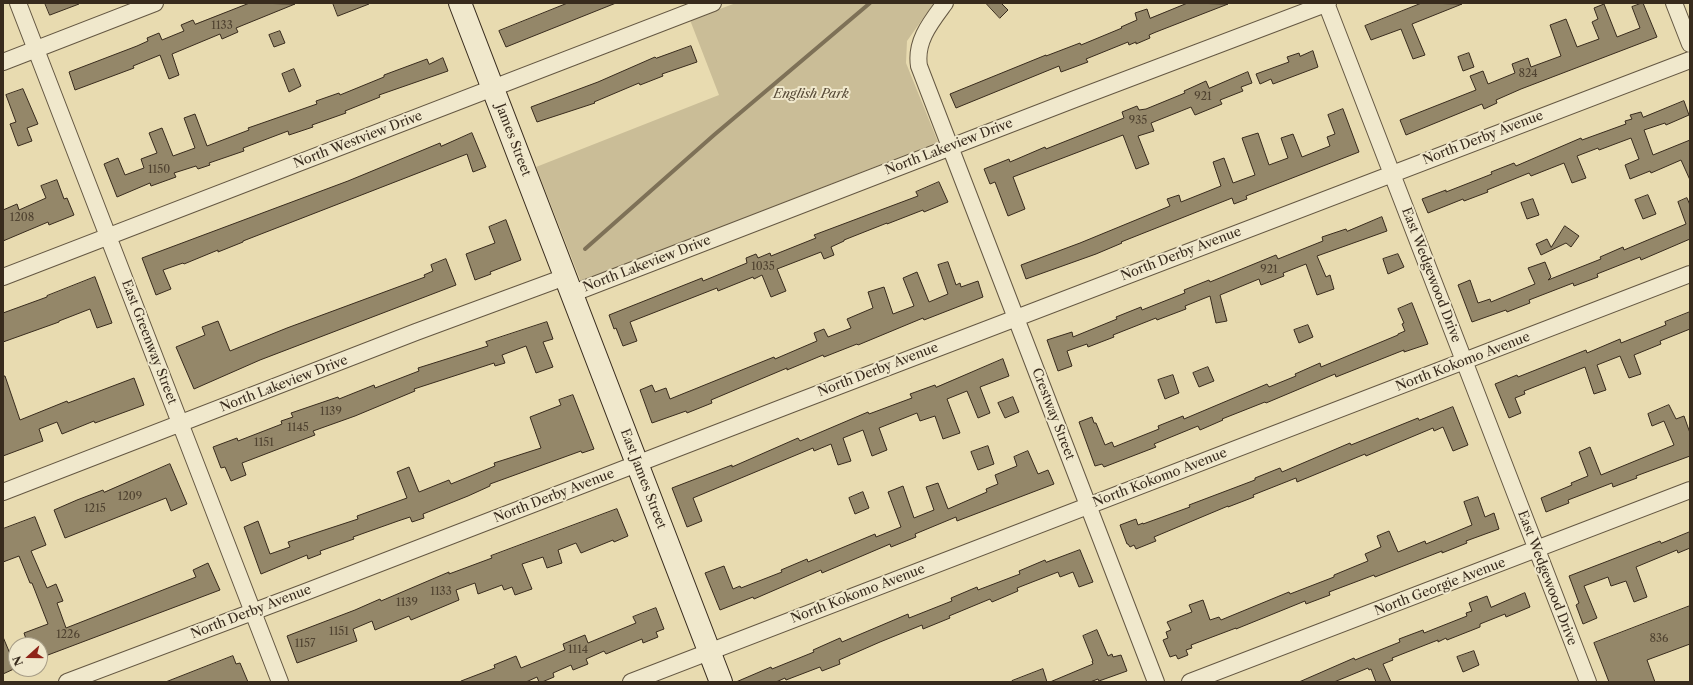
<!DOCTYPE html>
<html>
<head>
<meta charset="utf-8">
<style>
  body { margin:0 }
  #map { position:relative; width:1693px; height:685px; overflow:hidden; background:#e8dbb0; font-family:"Libre Caslon Text",serif }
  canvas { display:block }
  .frame { position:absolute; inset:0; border:4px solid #382b1d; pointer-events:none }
  .north { position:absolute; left:8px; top:637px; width:40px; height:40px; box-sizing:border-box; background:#f0e8cc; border:1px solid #a69c86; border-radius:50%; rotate:249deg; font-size:11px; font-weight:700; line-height:16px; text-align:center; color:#382b1d }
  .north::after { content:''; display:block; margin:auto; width:14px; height:18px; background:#8f2418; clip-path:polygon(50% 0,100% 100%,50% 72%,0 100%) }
</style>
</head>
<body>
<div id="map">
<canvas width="1693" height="685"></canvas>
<div class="frame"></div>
<div class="north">N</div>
</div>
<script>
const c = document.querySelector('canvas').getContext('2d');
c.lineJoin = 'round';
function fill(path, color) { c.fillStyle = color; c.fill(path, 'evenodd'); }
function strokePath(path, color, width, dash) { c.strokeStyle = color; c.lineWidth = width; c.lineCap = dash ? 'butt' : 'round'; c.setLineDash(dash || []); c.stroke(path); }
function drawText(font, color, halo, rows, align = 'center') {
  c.font = font + ' "Libre Caslon Text",serif'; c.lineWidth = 4; c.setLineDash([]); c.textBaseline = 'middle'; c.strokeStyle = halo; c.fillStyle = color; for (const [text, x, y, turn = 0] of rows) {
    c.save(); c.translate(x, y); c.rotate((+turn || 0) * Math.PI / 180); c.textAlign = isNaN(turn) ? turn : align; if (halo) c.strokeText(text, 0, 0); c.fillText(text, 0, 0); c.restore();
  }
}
const green = new Path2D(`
  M 736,3 L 934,3 L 907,41 L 906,63 L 938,142 L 581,282 L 536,167 L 719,95 L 690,20 Z`);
const stream = new Path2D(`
  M 585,249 L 714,135 L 870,3`);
const building = new Path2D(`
  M 45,3 L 79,3 L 79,4 L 50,15 Z
  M 250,3 L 295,4 L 236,28 L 238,32 L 222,39 L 220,34 L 172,54 L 179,75 L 169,79 L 160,55 L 133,66 L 134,68 L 75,90 L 69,72 L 137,46 L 148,41 L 147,38 L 159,33 L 162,40 L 184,31 L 181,25 L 193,20 L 195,24 Z
  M 333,3 L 368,3 L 369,4 L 338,16 Z
  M 568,3 L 616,3 L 506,47 L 499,31 Z
  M 986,3 L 1001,3 L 1008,10 L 1000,18 Z
  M 1188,3 L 1228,4 L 1156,32 L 1149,35 L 1150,38 L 1136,44 L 1136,42 L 1129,45 L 1128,42 L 1086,59 L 1088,62 L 1061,72 L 1059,66 L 956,108 L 950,94 L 1046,55 L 1046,56 L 1080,43 L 1081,45 L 1122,28 L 1121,27 L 1137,20 L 1135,13 L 1147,9 L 1150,18 Z
  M 1422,3 L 1462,4 L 1412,24 L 1425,55 L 1413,59 L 1401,29 L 1371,40 L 1365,26 Z
  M 1643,3 L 1657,37 L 1521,89 L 1496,100 L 1497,103 L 1484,109 L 1482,104 L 1406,135 L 1400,120 L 1476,90 L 1470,76 L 1483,71 L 1488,84 L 1515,73 L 1512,64 L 1528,58 L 1531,67 L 1561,56 L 1550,25 L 1566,19 L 1577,47 L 1599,39 L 1592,22 L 1598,19 L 1594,8 L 1604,4 L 1617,37 L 1640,28 L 1632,7 Z
  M 280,31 L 285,43 L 274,47 L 269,35 Z
  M 691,46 L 697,62 L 662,74 L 663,76 L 640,85 L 639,83 L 594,102 L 595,103 L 537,122 L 531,107 L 598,82 L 655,57 L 656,58 Z
  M 1313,51 L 1318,67 L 1273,84 L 1271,79 L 1260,84 L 1256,74 L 1289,62 L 1287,57 L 1299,53 L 1300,56 Z
  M 1469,53 L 1474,67 L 1463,71 L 1458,57 Z
  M 443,58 L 448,71 L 379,95 L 380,97 L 345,111 L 346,113 L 312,125 L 313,127 L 289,135 L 288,131 L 243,148 L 244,151 L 209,163 L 210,165 L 198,169 L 196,166 L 174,173 L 176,177 L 151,186 L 150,183 L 117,197 L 104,164 L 118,158 L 125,175 L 144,168 L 141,159 L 157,153 L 149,133 L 162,128 L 173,156 L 195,148 L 184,118 L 195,114 L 207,146 L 249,130 L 248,128 L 317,104 L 316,101 L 339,93 L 340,95 L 384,77 L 384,75 L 427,59 L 429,64 Z
  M 294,69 L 301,86 L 289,92 L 282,74 Z
  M 1248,72 L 1252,83 L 1241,87 L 1243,91 L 1220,100 L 1222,104 L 1195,115 L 1191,107 L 1151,123 L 1154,131 L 1138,136 L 1149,164 L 1136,169 L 1123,135 L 1013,177 L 1025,209 L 1008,216 L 995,182 L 990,184 L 984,169 L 1009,159 L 1010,162 L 1045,147 L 1046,149 L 1124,118 L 1122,112 L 1137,106 L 1139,110 L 1146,109 L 1185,93 L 1184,91 L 1206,81 L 1209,88 Z
  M 23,89 L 38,124 L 27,128 L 32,141 L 18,146 L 10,124 L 16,122 L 6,95 Z
  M 1684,101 L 1689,115 L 1666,125 L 1665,123 L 1644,130 L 1653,155 L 1690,140 L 1690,180 L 1681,160 L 1651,173 L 1650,171 L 1630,179 L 1625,165 L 1639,159 L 1631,138 L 1599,150 L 1598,148 L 1577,156 L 1586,178 L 1572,183 L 1564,163 L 1531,176 L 1529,173 L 1487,190 L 1488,192 L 1464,201 L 1463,199 L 1428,213 L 1422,199 L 1446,190 L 1446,192 L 1492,174 L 1491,172 L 1514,163 L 1516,166 L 1581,138 L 1582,140 L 1626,124 L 1625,121 L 1632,119 L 1630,115 L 1641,112 L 1643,117 Z
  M 1343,109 L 1359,152 L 1246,196 L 1247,199 L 1234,204 L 1232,198 L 1121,242 L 1122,243 L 1096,254 L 1026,279 L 1021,265 L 1080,243 L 1170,206 L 1167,199 L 1179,195 L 1181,202 L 1221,186 L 1213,162 L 1224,158 L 1233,183 L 1255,175 L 1242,138 L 1258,133 L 1269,165 L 1288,158 L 1281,138 L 1293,134 L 1302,157 L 1330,146 L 1327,137 L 1335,134 L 1328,115 Z
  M 472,133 L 486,167 L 473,172 L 467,154 L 243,241 L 243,242 L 218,252 L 218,250 L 184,264 L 183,263 L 163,270 L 171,289 L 156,295 L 142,258 L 348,181 L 440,143 L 441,146 Z
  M 57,180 L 64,199 L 67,198 L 74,215 L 49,225 L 48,222 L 3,241 L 3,210 L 17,204 L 19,210 L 46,198 L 41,186 Z
  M 939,182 L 948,202 L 924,212 L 923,210 L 887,224 L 887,223 L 844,240 L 844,241 L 831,247 L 834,255 L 824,259 L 821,252 L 777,269 L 786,291 L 771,297 L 762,275 L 754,279 L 753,277 L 718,291 L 717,288 L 630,322 L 637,341 L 623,346 L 616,328 L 614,329 L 609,315 L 702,278 L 703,281 L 747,263 L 746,258 L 756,254 L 758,258 L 770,253 L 771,256 L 816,238 L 814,235 L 918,196 L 916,192 Z
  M 1648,195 L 1656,214 L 1643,219 L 1635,200 Z
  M 1687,198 L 1690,205 L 1690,239 L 1641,260 L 1640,257 L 1597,274 L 1598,277 L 1574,286 L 1573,283 L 1529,300 L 1530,303 L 1507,312 L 1506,310 L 1472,322 L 1458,285 L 1470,280 L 1478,303 L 1490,299 L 1491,302 L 1535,284 L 1528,268 L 1545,262 L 1551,277 L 1548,280 L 1601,259 L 1600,257 L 1623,247 L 1624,250 L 1686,224 L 1678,202 Z
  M 1533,199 L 1539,215 L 1527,219 L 1521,203 Z
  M 1382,217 L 1387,231 L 1317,256 L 1326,277 L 1330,275 L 1334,289 L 1317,295 L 1306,264 L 1283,273 L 1284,276 L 1261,285 L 1259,279 L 1220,295 L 1227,321 L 1216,323 L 1210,296 L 1185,306 L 1186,309 L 1157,320 L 1156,318 L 1113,335 L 1114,337 L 1088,347 L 1087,344 L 1067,351 L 1072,366 L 1058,371 L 1047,340 L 1072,332 L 1073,337 L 1117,319 L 1116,317 L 1141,307 L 1142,310 L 1185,293 L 1184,290 L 1209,280 L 1210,282 L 1276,255 L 1278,259 L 1323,241 L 1322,237 L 1346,229 L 1347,231 Z
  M 506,220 L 521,260 L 490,272 L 491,274 L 475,280 L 466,254 L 495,243 L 489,227 Z
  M 1565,226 L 1579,236 L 1571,247 L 1566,243 L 1541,255 L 1536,244 L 1547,239 L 1551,247 Z
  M 1398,254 L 1404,267 L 1388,274 L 1383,259 Z
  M 446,259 L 456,285 L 260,360 L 194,389 L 176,347 L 205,335 L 202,327 L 218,321 L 230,351 L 287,328 L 425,277 L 424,275 L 433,271 L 431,265 Z
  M 948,262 L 956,285 L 960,283 L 961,287 L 978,281 L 983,297 L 924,320 L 923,318 L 858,345 L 857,344 L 824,357 L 823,355 L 787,370 L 787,368 L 711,400 L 712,403 L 687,413 L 686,411 L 652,423 L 640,390 L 652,385 L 655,392 L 666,388 L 670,399 L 774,357 L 775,359 L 817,341 L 814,333 L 824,329 L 828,337 L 851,328 L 847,319 L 873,308 L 868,292 L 884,287 L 893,314 L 914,306 L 903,278 L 917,272 L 929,302 L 948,294 L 938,265 Z
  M 95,277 L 112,323 L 97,328 L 90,309 L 59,321 L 59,322 L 3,342 L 3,313 L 47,297 L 47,296 Z
  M 1412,303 L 1428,344 L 1404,352 L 1404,350 L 1336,377 L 1335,374 L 1266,403 L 1265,402 L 1222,419 L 1223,420 L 1200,430 L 1198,426 L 1154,444 L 1156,447 L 1104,467 L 1102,464 L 1095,466 L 1079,422 L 1092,417 L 1094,423 L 1096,423 L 1105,445 L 1112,442 L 1114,447 L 1159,429 L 1158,426 L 1183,416 L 1184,419 L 1267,384 L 1269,387 L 1296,376 L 1295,374 L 1320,363 L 1321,367 L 1398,335 L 1398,334 L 1405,331 L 1402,324 L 1404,323 L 1398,309 Z
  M 1690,312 L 1690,329 L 1660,341 L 1661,344 L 1634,355 L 1641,374 L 1629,378 L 1620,356 L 1597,365 L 1606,390 L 1594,394 L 1585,367 L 1524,391 L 1525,394 L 1515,398 L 1521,413 L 1509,418 L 1495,384 L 1517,375 L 1518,377 L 1586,350 L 1587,353 L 1620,339 L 1621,343 L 1666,325 L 1665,322 Z
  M 547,322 L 553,339 L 543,342 L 553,367 L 536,373 L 526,346 L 502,355 L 505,363 L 495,366 L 494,363 L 414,389 L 415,391 L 355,416 L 313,431 L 315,435 L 242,463 L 246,475 L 231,481 L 225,467 L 221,468 L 213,447 L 237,438 L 238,441 L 282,424 L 281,421 L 293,417 L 291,413 L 338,397 L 339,399 L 374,385 L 375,388 L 419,371 L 418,368 L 488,346 L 486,342 Z
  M 1308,325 L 1313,337 L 1299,343 L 1294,330 Z
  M 1003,359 L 1009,376 L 980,387 L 990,413 L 978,418 L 967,391 L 947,399 L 960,433 L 943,439 L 935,416 L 920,421 L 917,413 L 879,428 L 887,450 L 872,456 L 863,430 L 843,438 L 851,461 L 838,465 L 831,444 L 814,451 L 813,448 L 693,498 L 702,521 L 687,527 L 672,488 L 732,465 L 732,467 L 798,438 L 800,441 L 868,412 L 869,414 L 912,398 L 910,394 L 935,385 L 936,387 Z
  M 1208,367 L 1214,381 L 1199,387 L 1193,373 Z
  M 1173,375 L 1179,393 L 1165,399 L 1158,380 Z
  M 3,376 L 5,376 L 20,420 L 67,401 L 68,403 L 134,378 L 144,405 L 95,423 L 94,421 L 62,434 L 57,422 L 39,429 L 43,441 L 3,456 Z
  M 573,395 L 594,449 L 582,453 L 581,451 L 490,484 L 490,486 L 468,496 L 423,514 L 424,518 L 412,522 L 410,517 L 398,521 L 353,537 L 354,539 L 320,551 L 321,554 L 308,559 L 307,555 L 261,574 L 244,527 L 258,521 L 270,554 L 290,547 L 288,542 L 358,519 L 357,516 L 407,498 L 397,472 L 409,467 L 419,492 L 449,480 L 451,484 L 495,466 L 494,463 L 541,448 L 530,417 L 561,405 L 559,400 Z
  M 1013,397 L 1019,412 L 1005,418 L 998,403 Z
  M 1669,405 L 1676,419 L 1684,416 L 1690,433 L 1690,456 L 1636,476 L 1637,478 L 1613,487 L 1612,483 L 1568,500 L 1569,503 L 1546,512 L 1541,498 L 1572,485 L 1571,483 L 1588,476 L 1579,452 L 1590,447 L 1601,475 L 1674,445 L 1664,421 L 1652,426 L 1648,414 Z
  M 1453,407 L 1468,445 L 1453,451 L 1443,427 L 1434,431 L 1433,428 L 1366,456 L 1365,454 L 1297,482 L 1296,478 L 1253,495 L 1254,497 L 1228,507 L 1228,506 L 1154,537 L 1156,541 L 1136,549 L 1134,545 L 1130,547 L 1128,544 L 1127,544 L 1120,525 L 1136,519 L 1138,525 L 1143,523 L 1143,524 L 1190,507 L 1189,505 L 1255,480 L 1255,478 L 1280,468 L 1282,472 L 1350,443 L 1351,445 L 1418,418 L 1419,420 Z
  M 988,446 L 994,464 L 978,470 L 971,452 Z
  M 1028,451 L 1038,474 L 1048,470 L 1054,484 L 957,521 L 956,517 L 915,534 L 916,537 L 891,547 L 890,544 L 822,573 L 821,570 L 754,599 L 753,597 L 720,610 L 705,573 L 724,566 L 733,589 L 740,586 L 741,588 L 782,572 L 781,570 L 807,559 L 808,562 L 875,534 L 876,537 L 901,527 L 888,492 L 903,486 L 914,518 L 934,510 L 926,487 L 938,483 L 948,509 L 987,492 L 986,489 L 998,484 L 995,475 L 1017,466 L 1014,457 Z
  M 170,464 L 187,504 L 171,511 L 166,498 L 65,538 L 54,510 L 77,500 L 103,490 L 104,492 Z
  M 863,492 L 869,508 L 855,514 L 849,498 Z
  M 1478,497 L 1485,517 L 1494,513 L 1499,529 L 1466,541 L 1467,543 L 1442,553 L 1442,551 L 1375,577 L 1374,575 L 1329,592 L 1330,595 L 1306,604 L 1305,601 L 1236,629 L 1236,628 L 1191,645 L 1192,648 L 1186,650 L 1188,655 L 1178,659 L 1176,655 L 1170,657 L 1163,640 L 1168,638 L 1166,632 L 1171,630 L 1167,622 L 1192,612 L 1189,605 L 1203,600 L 1210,620 L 1219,617 L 1221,620 L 1289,592 L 1290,594 L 1334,577 L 1334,575 L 1368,561 L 1365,554 L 1381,547 L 1377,536 L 1389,531 L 1398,552 L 1425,541 L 1426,544 L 1472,525 L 1464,502 Z
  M 617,509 L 628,536 L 614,542 L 613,540 L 581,553 L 576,543 L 558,550 L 562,563 L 547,568 L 543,557 L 522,564 L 532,589 L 515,595 L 512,587 L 504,590 L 502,585 L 478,594 L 475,583 L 456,590 L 459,600 L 411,620 L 409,616 L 375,630 L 372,621 L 353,629 L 357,641 L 297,663 L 287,636 L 355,610 L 380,599 L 381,601 L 449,572 L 449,574 L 492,558 L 491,556 Z
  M 35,517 L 46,545 L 31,551 L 47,588 L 56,584 L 63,601 L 57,603 L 66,628 L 196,577 L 193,570 L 208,563 L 220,590 L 40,658 L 40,645 L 28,645 L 24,633 L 48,624 L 32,583 L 30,583 L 19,556 L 3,562 L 3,529 Z
  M 1690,532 L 1690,548 L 1678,553 L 1677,550 L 1636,567 L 1647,597 L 1634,602 L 1626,581 L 1611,586 L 1608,577 L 1584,586 L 1597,618 L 1583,624 L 1576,605 L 1579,603 L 1569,576 L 1660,541 L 1661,543 Z
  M 1080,550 L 1093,582 L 1079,587 L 1073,572 L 1060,577 L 1058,572 L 1017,588 L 1018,591 L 992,602 L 990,599 L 949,616 L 950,618 L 923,629 L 922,625 L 880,642 L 839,660 L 840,664 L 822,671 L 820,667 L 786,680 L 785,678 L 776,682 L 736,682 L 771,667 L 772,669 L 814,652 L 813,650 L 840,638 L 842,642 L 908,614 L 909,618 L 952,601 L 951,598 L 977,587 L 978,590 L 1020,574 L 1019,571 L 1045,560 L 1046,562 Z
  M 1525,593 L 1530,607 L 1506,617 L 1505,614 L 1480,624 L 1480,627 L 1447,640 L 1446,638 L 1438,642 L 1438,640 L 1392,658 L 1393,660 L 1383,664 L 1391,682 L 1376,682 L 1371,669 L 1369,670 L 1368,668 L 1334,682 L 1299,682 L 1354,658 L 1355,660 L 1400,642 L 1399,639 L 1423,630 L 1424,633 L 1467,616 L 1466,613 L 1472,611 L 1469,603 L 1487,596 L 1491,607 Z
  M 1690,606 L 1690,644 L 1647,660 L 1655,682 L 1609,682 L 1594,643 Z
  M 656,608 L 664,629 L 656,632 L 658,637 L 643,643 L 642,639 L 606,654 L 604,651 L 586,659 L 588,664 L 573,670 L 571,665 L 553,673 L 554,677 L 542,682 L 539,682 L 537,677 L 526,682 L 462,682 L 461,681 L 495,668 L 494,665 L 516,656 L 521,668 L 565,650 L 563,644 L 585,635 L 588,643 L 636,623 L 633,617 Z
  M 1097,630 L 1108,656 L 1112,654 L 1113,657 L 1121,655 L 1127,671 L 1099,681 L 1098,679 L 1090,682 L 1050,682 L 1093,664 L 1092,661 L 1093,661 L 1083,636 Z
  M 3,637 L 16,668 L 3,674 Z
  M 1474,651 L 1479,665 L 1463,672 L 1457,657 Z
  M 233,656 L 236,664 L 240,663 L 248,682 L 166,682 Z
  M 1043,669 L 1047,682 L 1012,682 L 1012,681 Z`);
const street = new Path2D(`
  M 18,3 L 280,682
  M 945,3 C 931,22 915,41 919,66 L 1156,682
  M 1326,3 L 1588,682
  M 1674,3 L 1690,44
  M 3,62 L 155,3
  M 3,277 L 713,3
  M 571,294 L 1075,99 L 1328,3
  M 3,492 L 416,332 L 565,277
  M 67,682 L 308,591 L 797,402 L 1690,60
  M 631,682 L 1690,274
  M 1190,682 L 1690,490`);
const secondary = new Path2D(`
  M 460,3 L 721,682`);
const numberNames = [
  ["1133",222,26],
  ["824",1528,74],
  ["921",1203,97],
  ["935",1138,121],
  ["1150",159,170],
  ["1208",22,218],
  ["1035",763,267],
  ["921",1269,270],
  ["1139",331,412],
  ["1145",298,428],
  ["1151",264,443],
  ["1209",130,497],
  ["1215",95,509],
  ["1133",441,592],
  ["1139",407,603],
  ["1151",339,632],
  ["1226",68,635],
  ["836",1659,639],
  ["1157",305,644],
  ["1114",578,650]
];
const parkNames = [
  ["English Park",811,94]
];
const streetNames = [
  ["North Derby Avenue",1483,138,-21],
  ["North Westview Drive",358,140,-21],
  ["James Street",513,140,69],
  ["North Lakeview Drive",949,147,-21],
  ["North Derby Avenue",1181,254,-21],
  ["North Lakeview Drive",647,264,-21],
  ["East Wedgewood Drive",1431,275,69],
  ["East Greenway Street",149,342,69],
  ["North Kokomo Avenue",1463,362,-21],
  ["North Derby Avenue",878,370,-21],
  ["North Lakeview Drive",284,384,-21],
  ["Crestway Street",1053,414,69],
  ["North Kokomo Avenue",1160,478,-21],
  ["East James Street",643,479,69],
  ["North Derby Avenue",554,496,-21],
  ["East Wedgewood Drive",1547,578,69],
  ["North Georgie Avenue",1440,587,-21],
  ["North Kokomo Avenue",858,594,-21],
  ["North Derby Avenue",251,612,-21]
];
fill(green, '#cabd97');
strokePath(stream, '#7e7157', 4);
fill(building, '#948769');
strokePath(building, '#382b1d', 1);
strokePath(street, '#645742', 18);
strokePath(secondary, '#382b1d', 24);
strokePath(street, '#f0e8cc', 16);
strokePath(secondary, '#f0e8cc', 22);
drawText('11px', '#4f4230', null, numberNames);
drawText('italic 13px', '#554835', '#f0e8cc', parkNames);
drawText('13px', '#382b1d', '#f0e8cc', streetNames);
</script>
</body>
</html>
